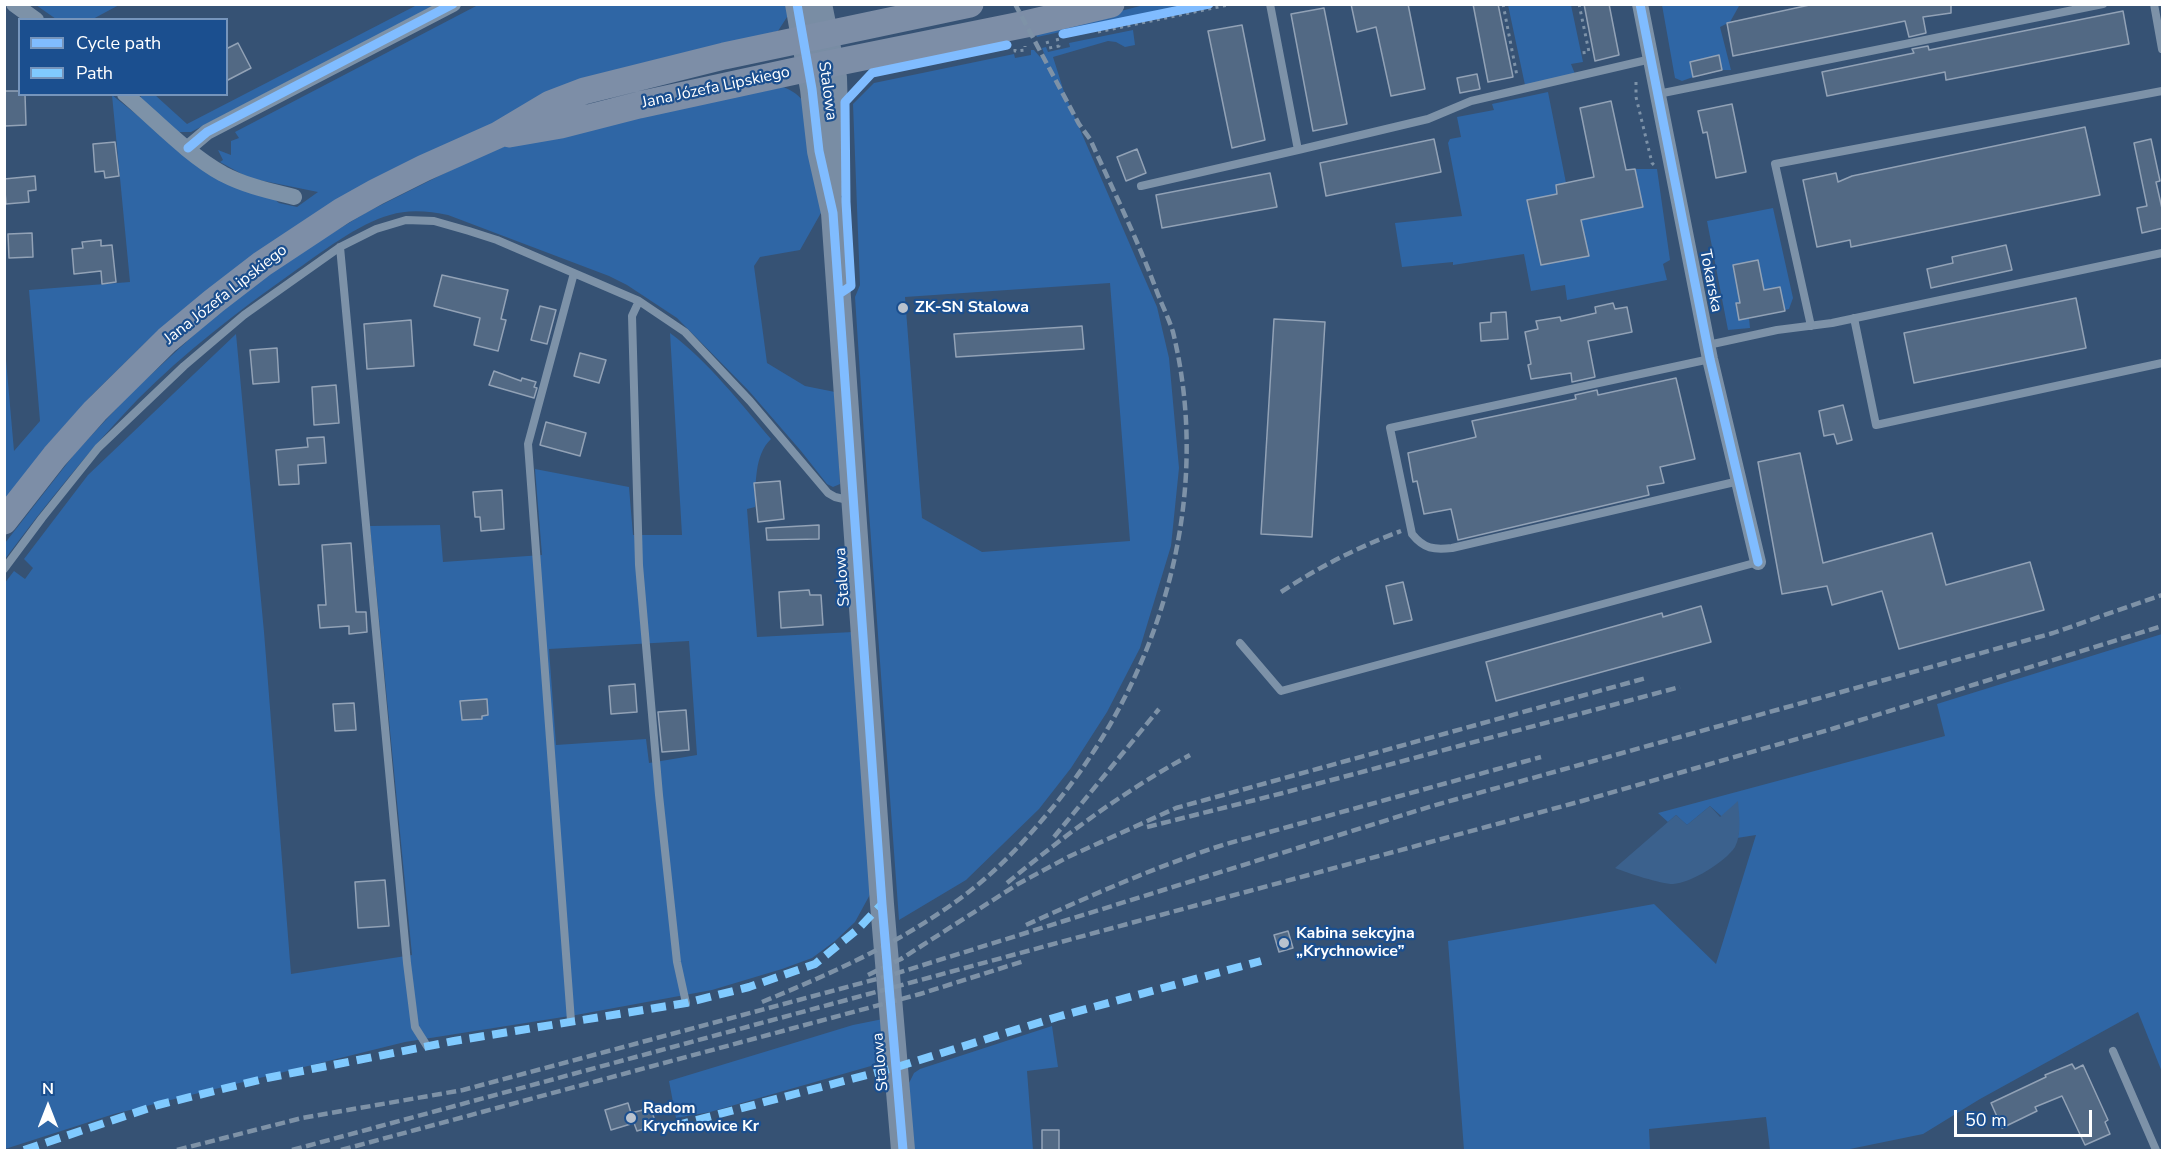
<!DOCTYPE html>
<html>
<head>
<meta charset="utf-8">
<style>
  body { margin:0 }
  #map { position:relative; width:2167px; height:1155px; overflow:hidden; background:#365274; font-family:"Nunito Sans",sans-serif }
  canvas { display:block }
  .frame { position:absolute; inset:0; border:6px solid #fff; pointer-events:none }
  .legend { position:absolute; left:18px; top:18px; width:210px; height:78px; box-sizing:border-box; background:#1b4f8f; border:2px solid #7695bc; margin:0; padding:8px 10px; list-style:none; font-size:18px; color:#fff }
  .legend li { display:flex; align-items:center; gap:12px; height:30px }
  .legend b { width:30px; border:2px solid #7695bc }
  .north { position:absolute; left:18px; top:1077px; width:60px; height:60px; -webkit-text-stroke:4px #1b4f8f; paint-order:stroke; rotate:0deg; font-size:16px; font-weight:700; line-height:24px; text-align:center; color:#fff }
  .north::after { content:''; display:block; margin:auto; width:21px; height:27px; background:#fff; clip-path:polygon(50% 0,100% 100%,50% 72%,0 100%) }
  .scale { position:absolute; left:1954px; top:1110px; width:138px; height:27px; box-sizing:border-box; border:3px solid #fff; border-top:0; padding-left:8px; font-size:18px; line-height:21px; white-space:nowrap; color:#fff; -webkit-text-stroke:4px #1b4f8f; paint-order:stroke }
</style>
</head>
<body>
<div id="map">
<canvas width="2167" height="1155"></canvas>
<div class="frame"></div>
<ul class="legend">
<li><b style="height:8px;background:#80bcff"></b>Cycle path</li>
<li><b style="height:8px;background:#80caff"></b>Path</li>
</ul>
<div class="north">N</div>
<div class="scale">50 m</div>
</div>
<script>
const c = document.querySelector('canvas').getContext('2d');
c.lineJoin = 'round';
function fill(path, color) { c.fillStyle = color; c.fill(path, 'evenodd'); }
function strokePath(path, color, width, dash) { c.strokeStyle = color; c.lineWidth = width; c.lineCap = dash ? 'butt' : 'round'; c.setLineDash(dash || []); c.stroke(path); }
function drawText(font, color, halo, rows, align = 'center') {
  c.font = font + ' "Nunito Sans",sans-serif'; c.lineWidth = 4.5; c.setLineDash([]); c.textBaseline = 'middle'; c.strokeStyle = halo; c.fillStyle = color; for (const [text, x, y, turn = 0] of rows) {
    c.save(); c.translate(x, y); c.rotate((+turn || 0) * Math.PI / 180); c.textAlign = isNaN(turn) ? turn : align; if (halo) c.strokeText(text, 0, 0); c.fillText(text, 0, 0); c.restore();
  }
}
const green = new Path2D(`
  M 36,5 L 119,5 L 91,20 L 56,19 Z
  M 417,5 L 435,5 L 191,132 L 177,132 L 140,98 L 142,95 L 155,95 L 187,124 Z
  M 478,5 L 790,5 L 787,17 L 778,31 L 586,83 L 147,341 L 92,395 L 48,444 L 5,501 L 4,337 L 14,451 L 40,421 L 29,290 L 130,282 L 112,95 L 151,126 L 274,199 L 279,203 L 297,207 L 318,192 L 249,178 L 220,162 L 223,160 L 218,150 L 231,155 L 231,141 L 239,138 L 235,132 Z
  M 1144,5 L 1185,5 L 1037,37 L 1034,29 L 1109,14 Z
  M 1508,5 L 1571,5 L 1583,62 L 1571,64 L 1575,74 L 1525,85 Z
  M 1662,5 L 1747,5 L 1739,6 L 1730,22 L 1720,27 L 1731,70 L 1722,70 L 1719,56 L 1690,62 L 1693,77 L 1682,81 L 1675,78 Z
  M 1133,30 L 1135,45 L 1125,47 L 1116,42 L 1108,41 L 1053,57 L 1065,95 L 1157,307 L 1169,358 L 1179,468 L 1171,546 L 1140,648 L 1107,712 L 1071,768 L 1039,809 L 966,880 L 899,920 L 869,512 L 855,297 L 860,285 L 853,104 L 874,83 L 1014,54 L 1015,58 L 1031,55 L 1031,50 L 1034,50 L 1040,57 L 1045,56 L 1042,48 L 1046,47 L 1048,52 L 1070,47 L 1069,43 ZM 1110,283 L 1130,541 L 982,552 L 922,518 L 905,297 Z
  M 776,85 C 788,88 796,92 804,102 L 822,211 L 800,250 L 760,257 L 754,266 L 767,363 L 805,386 L 835,392 L 840,484 L 833,487 L 827,484 L 801,451 L 749,391 L 677,318 L 627,285 L 609,276 L 448,215 C 429,211 408,209 390,215 C 359,223 319,254 292,273 C 238,311 185,352 138,399 C 90,449 46,504 5,559 L 5,543 L 76,452 L 130,394 L 210,320 L 291,258 L 367,212 L 465,163 L 496,149 L 521,142 Z
  M 1548,92 L 1566,183 L 1635,169 L 1657,169 L 1670,260 L 1663,264 L 1667,280 L 1567,300 L 1565,285 L 1531,291 L 1524,254 L 1453,265 L 1453,262 L 1402,267 L 1395,223 L 1462,216 L 1448,143 L 1450,139 L 1461,137 L 1457,117 L 1494,110 L 1492,104 Z
  M 1773,208 L 1793,298 L 1789,309 L 1749,318 L 1750,328 L 1728,330 L 1707,221 Z
  M 670,333 C 709,362 740,403 771,439 C 754,455 756,484 755,507 L 747,509 L 757,637 L 853,632 L 873,889 L 855,922 L 835,941 L 812,958 L 782,969 L 712,990 L 576,1015 L 405,1042 L 114,1114 L 5,1149 L 4,584 L 14,571 L 25,579 L 33,568 L 24,559 L 88,475 L 236,334 L 264,632 L 291,974 L 412,955 L 370,526 L 440,525 L 443,562 L 542,555 L 535,469 L 629,487 L 633,535 L 682,535 ZM 689,641 L 697,755 L 649,763 L 646,739 L 556,745 L 549,649 Z
  M 2162,634 L 2162,1072 L 2138,1012 L 1980,1099 L 1923,1134 L 1845,1150 L 1770,1150 L 1766,1117 L 1649,1129 L 1650,1150 L 1464,1150 L 1448,941 L 1654,904 L 1716,964 L 1756,835 L 1737,838 L 1739,832 L 1710,806 L 1687,825 L 1676,815 L 1668,822 L 1658,813 L 1945,736 L 1937,704 Z
  M 883,1019 L 882,1057 L 871,1066 L 710,1112 L 676,1118 L 669,1081 L 853,1025 Z
  M 1052,1026 L 1058,1067 L 1027,1071 L 1033,1150 L 913,1150 L 909,1083 L 914,1073 L 920,1069 Z`);
const water = new Path2D(`
  M 1738,801 C 1739,815 1742,834 1735,847 C 1725,862 1691,883 1673,884 C 1661,884 1627,873 1615,868 L 1676,815 L 1687,825 L 1710,806 L 1720,817 Z`);
const building = new Path2D(`
  M 1351,4 L 1408,4 L 1425,89 L 1391,96 L 1376,27 L 1357,32 Z
  M 1473,4 L 1498,4 L 1513,77 L 1488,82 Z
  M 1584,4 L 1609,4 L 1619,55 L 1595,61 Z
  M 1814,4 L 1951,4 L 1951,13 L 1923,17 L 1926,33 L 1909,37 L 1905,21 L 1733,56 L 1727,23 Z
  M 1324,8 L 1347,124 L 1313,131 L 1291,14 Z
  M 2123,11 L 2129,44 L 1946,80 L 1945,72 L 1827,96 L 1822,72 L 1914,53 L 1912,49 L 1928,46 L 1929,50 Z
  M 1242,25 L 1265,140 L 1232,148 L 1208,31 Z
  M 238,43 L 251,68 L 226,81 L 226,49 Z
  M 1719,55 L 1722,70 L 1693,77 L 1690,62 Z
  M 1477,74 L 1480,89 L 1460,93 L 1457,78 Z
  M 4,91 L 20,91 L 20,94 L 25,94 L 26,125 L 5,126 Z
  M 1611,101 L 1626,170 L 1635,169 L 1643,207 L 1581,220 L 1589,256 L 1541,265 L 1527,200 L 1557,194 L 1556,185 L 1594,177 L 1580,108 Z
  M 1732,104 L 1746,172 L 1716,178 L 1707,132 L 1703,133 L 1698,111 Z
  M 2085,127 L 2100,195 L 1851,247 L 1850,240 L 1817,247 L 1803,180 L 1836,173 L 1838,182 L 1852,176 Z
  M 1434,139 L 1441,172 L 1326,196 L 1320,163 Z
  M 2151,139 L 2160,181 L 2156,182 L 2163,213 L 2163,228 L 2142,233 L 2137,208 L 2147,206 L 2134,143 Z
  M 115,142 L 119,176 L 105,178 L 104,171 L 95,172 L 93,144 Z
  M 1137,149 L 1146,173 L 1126,181 L 1117,157 Z
  M 1270,173 L 1277,207 L 1162,228 L 1156,195 Z
  M 35,176 L 36,190 L 28,191 L 29,202 L 6,204 L 4,179 Z
  M 32,233 L 33,257 L 9,258 L 8,234 Z
  M 101,240 L 101,246 L 112,245 L 116,282 L 102,284 L 101,271 L 74,274 L 72,249 L 83,248 L 82,242 Z
  M 2006,245 L 2012,270 L 1931,288 L 1927,269 L 1953,263 L 1952,257 Z
  M 1758,260 L 1764,290 L 1780,287 L 1785,311 L 1739,320 L 1736,303 L 1740,303 L 1733,265 Z
  M 442,275 L 508,290 L 501,319 L 506,320 L 498,351 L 474,345 L 480,318 L 434,306 Z
  M 2076,298 L 2086,348 L 1914,383 L 1904,333 Z
  M 1613,303 L 1615,309 L 1627,307 L 1632,332 L 1588,341 L 1595,377 L 1572,382 L 1571,373 L 1531,379 L 1528,365 L 1531,364 L 1525,332 L 1538,329 L 1536,321 L 1560,317 L 1561,321 L 1596,313 L 1595,307 Z
  M 540,306 L 556,310 L 547,344 L 531,340 Z
  M 1506,312 L 1508,339 L 1481,341 L 1480,323 L 1491,322 L 1491,313 Z
  M 1274,319 L 1325,322 L 1312,537 L 1261,534 Z
  M 411,320 L 414,366 L 367,369 L 364,324 Z
  M 1082,326 L 1084,349 L 956,357 L 954,334 Z
  M 277,348 L 279,382 L 253,384 L 250,350 Z
  M 580,353 L 606,360 L 599,383 L 574,376 Z
  M 494,371 L 521,381 L 522,378 L 536,382 L 534,387 L 537,388 L 534,398 L 489,385 Z
  M 1676,378 L 1695,459 L 1660,467 L 1664,483 L 1647,486 L 1649,495 L 1458,540 L 1451,509 L 1424,514 L 1417,481 L 1413,482 L 1408,453 L 1476,437 L 1472,421 L 1576,399 L 1575,395 L 1597,390 L 1598,395 Z
  M 336,385 L 339,423 L 314,425 L 312,387 Z
  M 1843,405 L 1852,440 L 1837,444 L 1834,434 L 1824,436 L 1819,411 Z
  M 546,422 L 586,433 L 580,456 L 540,445 Z
  M 324,437 L 326,463 L 298,465 L 299,484 L 279,485 L 276,450 L 308,447 L 307,438 Z
  M 1800,453 L 1823,563 L 1932,533 L 1946,585 L 2030,562 L 2044,610 L 1899,649 L 1882,591 L 1832,605 L 1827,586 L 1782,594 L 1758,462 Z
  M 780,481 L 784,519 L 758,522 L 754,483 Z
  M 502,490 L 504,529 L 481,531 L 480,517 L 475,517 L 473,492 Z
  M 819,525 L 819,539 L 767,540 L 766,528 Z
  M 351,543 L 356,612 L 366,612 L 367,632 L 349,634 L 349,626 L 320,628 L 318,605 L 326,605 L 322,545 Z
  M 1403,582 L 1412,620 L 1394,624 L 1386,586 Z
  M 809,590 L 810,595 L 821,595 L 823,625 L 781,628 L 779,592 Z
  M 1701,606 L 1711,642 L 1496,701 L 1486,662 L 1662,613 L 1663,617 Z
  M 635,684 L 637,712 L 611,714 L 609,686 Z
  M 487,699 L 488,715 L 482,716 L 482,719 L 462,720 L 460,701 Z
  M 354,703 L 356,730 L 335,731 L 333,704 Z
  M 686,710 L 689,750 L 662,752 L 658,712 Z
  M 385,880 L 389,926 L 358,928 L 355,882 Z
  M 1288,931 L 1293,948 L 1279,952 L 1274,935 Z
  M 2072,1064 L 2075,1069 L 2083,1065 L 2108,1120 L 2105,1122 L 2110,1134 L 2085,1145 L 2062,1096 L 2035,1107 L 2037,1111 L 2002,1128 L 1991,1103 L 2046,1077 L 2045,1075 Z
  M 628,1103 L 631,1113 L 651,1108 L 656,1125 L 637,1131 L 634,1123 L 611,1130 L 605,1110 Z
  M 1042,1130 L 1059,1130 L 1059,1150 L 1042,1150 Z`);
const path = new Path2D(`
  M 1503,4 L 1517,76
  M 1579,4 L 1589,52 L 1581,53
  M 1098,32 L 1233,4
  M 1047,41 L 1049,48 L 1059,46 L 1057,38
  M 1015,49 L 1015,51 L 1025,50 L 1025,46
  M 1636,82 L 1636,97 L 1652,163 L 1654,165`);
const lane = new Path2D(`
  M 1270,4 L 1298,150 L 1428,119 L 1471,101 L 1651,59
  M 2154,4 L 2162,49
  M 1658,94 L 2103,4
  M 1141,186 L 1298,150
  M 340,247 L 407,963 L 415,1027 L 427,1046
  M 639,301 L 632,316 L 639,565 L 659,795 L 677,962 L 686,1003
  M 1854,318 L 1876,425 L 2162,363
  M 1811,326 L 1775,164 L 2162,91
  M 1708,345 L 1777,330 L 1832,323 L 2162,253
  M 1710,359 L 1390,428 L 1412,534 C 1424,549 1434,550 1452,548 L 1739,481
  M 4,569 L 42,518 L 98,448 L 184,366 L 244,315 L 340,247 L 376,229 L 406,220 L 434,221 L 469,231 L 497,240 L 639,301 L 685,332 L 750,401 L 828,493 L 835,497 L 852,501
  M 1240,643 L 1281,691 L 1758,562
  M 571,1021 L 528,444 L 574,273
  M 2113,1051 L 2156,1150`);
const street = new Path2D(`
  M 14,4 L 36,20
  M 1640,4 L 1710,359 L 1758,562
  M 125,94 C 157,121 187,154 223,174 C 246,186 270,191 294,197
  M 188,148 L 207,132 L 453,4`);
const secondary = new Path2D(`
  M 797,4 L 812,89 L 819,151 L 833,213 L 882,904 L 903,1150
  M 820,4 L 835,78 L 837,146 L 835,186`);
const primary = new Path2D(`
  M 509,134 L 561,125 L 639,105 L 809,68 L 1026,24 L 1111,4
  M 4,521 L 55,456 L 95,411 L 167,340 L 214,301 L 262,264 L 342,211 L 376,192 L 424,168 L 498,135 L 550,104 L 584,91 L 724,56 L 970,4`);
const rail = new Path2D(`
  M 1281,592 C 1319,567 1358,547 1401,531
  M 1147,827 L 1283,793 L 1680,687
  M 1054,837 L 1159,709
  M 1007,883 C 1065,835 1124,791 1190,755
  M 1026,925 C 1092,895 1157,866 1226,844 L 1541,757
  M 868,975 L 901,959 L 1018,884 L 1068,857 L 1176,808 L 1646,678
  M 762,1002 C 835,972 907,940 970,891 C 997,870 1021,845 1043,819 C 1157,687 1215,505 1173,332 C 1169,319 1162,305 1157,292 C 1138,240 1113,190 1090,139 L 1079,124 L 1015,4
  M 177,1150 L 302,1118 L 463,1090 L 888,976 L 1432,806 L 2053,633 L 2162,595
  M 292,1150 L 1582,801 L 1835,728 L 2162,626
  M 341,1150 L 920,994 L 1024,961`);
const quiet = new Path2D(`
  M 674,1126 L 897,1067 L 1057,1017 L 1261,961
  M 24,1150 L 158,1105 L 267,1078 L 454,1041 L 686,1003 L 749,987 L 815,964 L 858,929 L 882,904`);
const cycleway = new Path2D(`
  M 797,4 L 812,89 L 819,151 L 833,213 L 882,904 L 903,1150
  M 1640,4 L 1710,359 L 1758,562
  M 1063,34 L 1209,4
  M 188,148 L 207,132 L 453,4
  M 839,294 L 851,286 L 846,202 L 845,102 L 872,73 L 1007,45`);
const markers = [
  [903,308,6,"#b9c2ce"],
  [1284,943,6,"#b9c2ce"],
  [631,1118,6,"#b9c2ce"]
];
const streetNames = [
  ["Jana Józefa Lipskiego",716,88,-12],
  ["Stalowa",827,91,82],
  ["Tokarska",1710,281,79],
  ["Jana Józefa Lipskiego",226,295,-38],
  ["Stalowa",843,577,-94],
  ["Stalowa",881,1062,-95]
];
const poiNames = [
  ["ZK-SN Stalowa",915,308],
  ["Kabina sekcyjna",1296,934],
  ["„Krychnowice”",1296,952],
  ["Radom",643,1109],
  ["Krychnowice Kr",643,1127]
];
fill(green, '#2f66a5');
fill(water, '#3b618d');
fill(building, '#526984');
strokePath(building, '#92a2b6', 1.5);
strokePath(path, '#7d92a8', 3, [3, 4.5]);
strokePath(lane, '#7d92a8', 8);
strokePath(street, '#7d92a8', 16);
strokePath(secondary, '#798da4', 24);
strokePath(primary, '#7d8ea7', 27);
strokePath(rail, '#7e92a7', 4.5, [10, 4.5]);
strokePath(quiet, '#80caff', 8, [15, 8]);
strokePath(cycleway, '#80bcff', 9);
for (const [x, y, r, color] of markers) { const dot = new Path2D(); dot.arc(x, y, r, 0, 2 * Math.PI); c.fillStyle = color; c.fill(dot); strokePath(dot, '#1b4f8f', 2); }
drawText('16px', '#fff', '#1b4f8f', streetNames);
drawText('bold 16px', '#fff', '#1b4f8f', poiNames, 'left');
</script>
</body>
</html>
